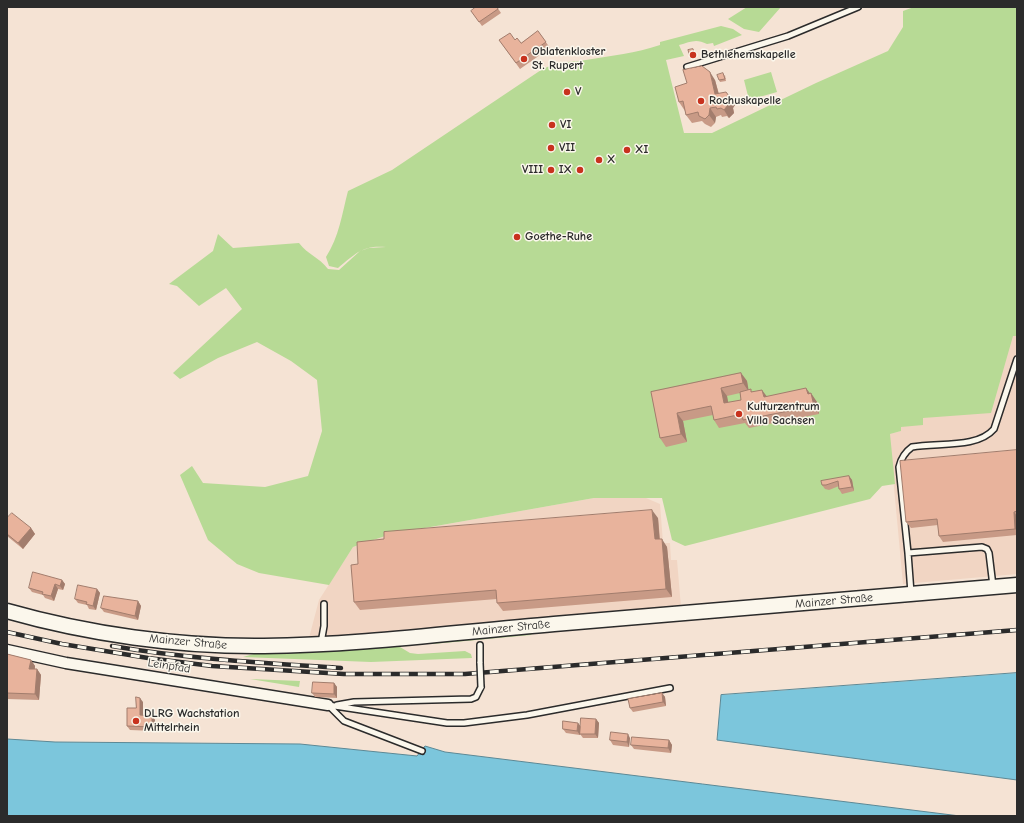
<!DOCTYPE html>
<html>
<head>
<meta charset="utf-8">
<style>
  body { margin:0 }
  #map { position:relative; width:1024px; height:823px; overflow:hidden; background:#f5e3d4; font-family:"Comic Neue",sans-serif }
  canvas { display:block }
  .frame { position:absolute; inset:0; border:8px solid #2b2b2b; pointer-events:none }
</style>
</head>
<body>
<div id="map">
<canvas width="1024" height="823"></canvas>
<div class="frame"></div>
</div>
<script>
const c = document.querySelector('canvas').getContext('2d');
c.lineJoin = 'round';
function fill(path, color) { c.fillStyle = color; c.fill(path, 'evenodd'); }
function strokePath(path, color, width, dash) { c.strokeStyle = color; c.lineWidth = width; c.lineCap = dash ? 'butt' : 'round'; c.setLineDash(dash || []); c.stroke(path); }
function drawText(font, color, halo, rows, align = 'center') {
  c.font = font + ' "Comic Neue",sans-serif'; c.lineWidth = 3; c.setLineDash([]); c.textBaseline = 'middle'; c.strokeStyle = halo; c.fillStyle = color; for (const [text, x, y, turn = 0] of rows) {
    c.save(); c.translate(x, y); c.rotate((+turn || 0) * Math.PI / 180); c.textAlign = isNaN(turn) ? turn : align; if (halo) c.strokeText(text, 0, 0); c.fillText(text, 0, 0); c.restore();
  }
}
const built = new Path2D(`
  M 1013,336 L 1017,336 L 1017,574 L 903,584 L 889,434 L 901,431 L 901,427 L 922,418 L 946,415 Z
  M 594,498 L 646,498 L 660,504 L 663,543 L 670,543 L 671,560 L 677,560 L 681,607 L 309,638 L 319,600 L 353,547 L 391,534 Z`);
const green = new Path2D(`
  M 747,7 L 781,7 L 759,32 L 744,29 L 728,19 Z
  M 914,7 L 1017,7 L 1017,336 L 1013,336 L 991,413 L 923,418 L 923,425 L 901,427 L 901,431 L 890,434 L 895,484 L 882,486 L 870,499 L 685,546 L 672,540 L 662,498 L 594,498 L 391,534 L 353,547 L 329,585 L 259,573 L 237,564 L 208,540 L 180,475 L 192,466 L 203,483 L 265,487 L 308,476 L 322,431 L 317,380 L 291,361 L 257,342 L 218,358 L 180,379 L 173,373 L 242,309 L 226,288 L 199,306 L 177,286 L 169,284 L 213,251 L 218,234 L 233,248 L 299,243 C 308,255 319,257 328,269 L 339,270 L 360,251 L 369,248 L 386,247 C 363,245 356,253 338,268 L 329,266 L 326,257 C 339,237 342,214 348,191 L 392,170 L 541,70 C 559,61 567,63 586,60 C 611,56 636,53 660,45 L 660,42 L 721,26 L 733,29 L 742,35 L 714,46 L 713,43 L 707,44 C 696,38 690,42 679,45 L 684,56 L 666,60 L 684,133 L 712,133 L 816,83 L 888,51 L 903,27 L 903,11 Z
  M 771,72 L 777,92 L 749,100 L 744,80 Z
  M 533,632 L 531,635 L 433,644 L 430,641 Z
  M 395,644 L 410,653 L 418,654 L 465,651 L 471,654 L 472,658 L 371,662 L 243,657 L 257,653 Z
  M 250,679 L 300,681 L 299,687 Z`);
const water = new Path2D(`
  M 1017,673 L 1017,780 L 717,740 L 721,695 Z
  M 7,739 L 55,742 L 300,744 L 417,756 L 425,746 L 445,752 L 960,816 L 7,816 Z`);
const lane = new Path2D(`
  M 687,67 L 788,36 L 858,7
  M 908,553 L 899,467 C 901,458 905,452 912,447 C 937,442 977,449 994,429 L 1017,359
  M 911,593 L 908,553 L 982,547 L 987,549 L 989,553 L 993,586
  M 321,643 L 324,626 L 324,604
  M 480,645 L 480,663
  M 328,705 L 447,723 L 464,723 L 527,715 L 670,688
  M 337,705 L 354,702 L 471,699 L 476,697 L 481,687
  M 329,706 L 344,721 L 422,751`);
const street = new Path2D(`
  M 7,650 L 66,663 L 328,705`);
const secondary = new Path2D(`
  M 7,611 C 88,634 179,647 264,646 C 361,645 457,632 554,624 C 708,610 863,599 1017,585`);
const rail = new Path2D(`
  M 7,632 L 62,644 L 148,658 L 212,666 L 344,674 L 465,674 L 1017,630
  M 112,646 C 188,659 264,663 341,668`);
const laneBridge = new Path2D(`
  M 480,663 L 481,687`);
const wall = new Path2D(`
  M 497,7 L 501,13 L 482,26 L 471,11 Z
  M 538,31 L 550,48 L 520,69 L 499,40 L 515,40 L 521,43 Z
  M 694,51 L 696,57 L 691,59 L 690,57 Z
  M 725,75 L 726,81 L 720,82 L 719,80 Z
  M 715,80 L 719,94 L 732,100 L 735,105 L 733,108 L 734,113 L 729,118 L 727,116 L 722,117 L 721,115 L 716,117 L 715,123 L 711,127 L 705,124 L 702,121 L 692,123 L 686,115 L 685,111 L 679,102 Z
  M 741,373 L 747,381 L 748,390 L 767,397 L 810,394 L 817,402 L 819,414 L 749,428 L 745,423 L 719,428 L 714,420 L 713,415 L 683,421 L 687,442 L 666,447 L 660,438 L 651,392 ZM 740,393 L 741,400 L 728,403 L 727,396 Z
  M 1017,450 L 1017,535 L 943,542 L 939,536 L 938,525 L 911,528 L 906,522 Z
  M 849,476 L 852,480 L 854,491 L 842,494 L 839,489 L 839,486 L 829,490 L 825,489 L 822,485 Z
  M 7,518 L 31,528 L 35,534 L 23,549 L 7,536 Z
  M 658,518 L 660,539 L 667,547 L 672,597 L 503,611 L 497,603 L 497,599 L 360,610 L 354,602 L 358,564 Z
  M 62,580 L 65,584 L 63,590 L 58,589 L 54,601 L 45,598 L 43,595 L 32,592 L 29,588 Z
  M 97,589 L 100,593 L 96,610 L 89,609 L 87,605 L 78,603 L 75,599 Z
  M 138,601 L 141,606 L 138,620 L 104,612 L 101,608 Z
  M 7,654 L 31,660 L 35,666 L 35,669 L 37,669 L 41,675 L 39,700 L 7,699 Z
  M 334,683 L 337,687 L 337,698 L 315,697 L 312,693 Z
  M 662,693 L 665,697 L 666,706 L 633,712 L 630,708 Z
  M 143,702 L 143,715 L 152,716 L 155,720 L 155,731 L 130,730 L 127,726 L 136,708 Z
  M 596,719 L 599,723 L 598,738 L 583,738 L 580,734 L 580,732 L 580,735 L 566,733 L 563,729 L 578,723 L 581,727 Z
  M 630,738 L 629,747 L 613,745 L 610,740 Z
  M 669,740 L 672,745 L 671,753 L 634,749 L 631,745 Z`);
const shadedWall = new Path2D(`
  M 710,72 L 715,80 L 721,103 L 715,94 Z
  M 726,92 L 735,105 L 733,108 L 734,113 L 729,118 L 724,110 L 727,99 Z
  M 710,108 L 716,117 L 715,123 L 709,115 Z
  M 741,373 L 747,381 L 749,392 L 743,383 Z
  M 721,388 L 727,396 L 730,412 L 724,403 Z
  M 806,388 L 812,396 L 811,393 L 817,402 L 819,414 L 814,406 L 808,394 Z
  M 762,390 L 768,398 L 764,397 Z
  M 677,413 L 683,421 L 687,442 L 681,434 Z
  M 849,476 L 852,480 L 854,491 L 852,487 Z
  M 652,510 L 658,518 L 660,547 L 655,539 Z
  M 1014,512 L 1017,516 L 1017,531 L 1015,529 Z
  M 31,528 L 35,534 L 23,549 L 18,543 Z
  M 662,539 L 667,547 L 672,597 L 666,589 Z
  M 62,580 L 65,584 L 63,590 L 60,586 Z
  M 55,584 L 58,589 L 54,601 L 51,596 Z
  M 97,589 L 100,593 L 96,610 L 93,606 Z
  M 138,601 L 141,606 L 138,620 L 135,616 Z
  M 31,660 L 35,666 L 34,675 L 29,669 Z
  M 37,669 L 41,675 L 39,700 L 35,694 Z
  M 334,683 L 337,687 L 337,698 L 334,694 Z
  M 662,693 L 665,697 L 666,706 L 663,702 Z
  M 140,698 L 143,702 L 143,719 L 140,715 Z
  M 152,716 L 155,720 L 155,731 L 152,727 Z
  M 596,719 L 599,723 L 598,738 L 595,734 Z
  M 578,723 L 581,727 L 580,735 L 577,731 Z
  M 628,734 L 630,738 L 629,747 L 627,742 Z
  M 669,740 L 672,745 L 671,753 L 668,748 Z`);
const building = new Path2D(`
  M 476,7 L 497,7 L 498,9 L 479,22 L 471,11 Z
  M 538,31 L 546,42 L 516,63 L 499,40 L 510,33 L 515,40 L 517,38 L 521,43 Z
  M 693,49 L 695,55 L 690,57 L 688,50 Z
  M 702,66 L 710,72 L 715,94 L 726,92 L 729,96 L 727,99 L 728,105 L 724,110 L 721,108 L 717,109 L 716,107 L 710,108 L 709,115 L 705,119 L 699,116 L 698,112 L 686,115 L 683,101 L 679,102 L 675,87 L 687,83 L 683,70 Z
  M 723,73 L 725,79 L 719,80 L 717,75 Z
  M 741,373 L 743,383 L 721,388 L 724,403 L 741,400 L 740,392 L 751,389 L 751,392 L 762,390 L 764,397 L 806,388 L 808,394 L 811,393 L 814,406 L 743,420 L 742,414 L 714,420 L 711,406 L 677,413 L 681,434 L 660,438 L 651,392 Z
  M 1017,450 L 1017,511 L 1014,512 L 1015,529 L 939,536 L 937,519 L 906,522 L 900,461 Z
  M 849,476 L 852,487 L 839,489 L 838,481 L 826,485 L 822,485 L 821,481 Z
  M 652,510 L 655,539 L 662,539 L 666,589 L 497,603 L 496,590 L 354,602 L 351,565 L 358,564 L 357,542 L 384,539 L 384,532 Z
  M 12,513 L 31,528 L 18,543 L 7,534 L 7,518 Z
  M 33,572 L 62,580 L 60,586 L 55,584 L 51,596 L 42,594 L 43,592 L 29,588 Z
  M 78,585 L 97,589 L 93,606 L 86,604 L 87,602 L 75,599 Z
  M 104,596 L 138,601 L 135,616 L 101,608 Z
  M 7,654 L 31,660 L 29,669 L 37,669 L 35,694 L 7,693 Z
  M 313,682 L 334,683 L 334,694 L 312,693 Z
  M 662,693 L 663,702 L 630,708 L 628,699 Z
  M 136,697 L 140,698 L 140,715 L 152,716 L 152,727 L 127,726 L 127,708 L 136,708 Z
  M 581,718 L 596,719 L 595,734 L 580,734 Z
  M 563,721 L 578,723 L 577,731 L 563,729 Z
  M 611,732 L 628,734 L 627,742 L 610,740 Z
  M 632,737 L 669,740 L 668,748 L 631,745 Z`);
const markers = [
  [693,55,4,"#c8321e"],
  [524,59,4,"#c8321e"],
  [567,92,4,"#c8321e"],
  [701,101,4,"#c8321e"],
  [552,125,4,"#c8321e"],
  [551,148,4,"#c8321e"],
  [627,150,4,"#c8321e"],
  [599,160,4,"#c8321e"],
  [551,170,4,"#c8321e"],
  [580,170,4,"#c8321e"],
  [517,237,4,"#c8321e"],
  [739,414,4,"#c8321e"],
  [136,721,4,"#c8321e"]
];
const poiNames = [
  ["Oblatenkloster",532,52],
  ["St. Rupert",532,66],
  ["Bethlehemskapelle",701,55],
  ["V",575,92],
  ["Rochuskapelle",709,101],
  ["VI",560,125],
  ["VII",559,148],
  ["XI",635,150],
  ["X",607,160],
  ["VIII",543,170,"right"],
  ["IX",572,170,"right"],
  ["Goethe-Ruhe",525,237],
  ["Kulturzentrum",747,407],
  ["Villa Sachsen",747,421],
  ["DLRG Wachstation",144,714],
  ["Mittelrhein",144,728]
];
const streetNames = [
  ["Mainzer Straße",834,601,-5],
  ["Mainzer Straße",511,628,-6],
  ["Mainzer Straße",188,642,5],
  ["Leinpfad",169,666,9]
];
fill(built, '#f1d5c3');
fill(green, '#b7da95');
fill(water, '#7cc6dc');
strokePath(water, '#5c8895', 1);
strokePath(lane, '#2b2b2b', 8);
strokePath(street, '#2b2b2b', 13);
strokePath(secondary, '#2b2b2b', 17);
strokePath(lane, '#fbf7ec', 5);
strokePath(street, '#fbf7ec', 10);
strokePath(secondary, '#fbf7ec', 14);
strokePath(rail, '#2b2b2b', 4.5);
strokePath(rail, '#fbf7ec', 3, [9]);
strokePath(laneBridge, '#2b2b2b', 8, []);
strokePath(laneBridge, '#fbf7ec', 5);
fill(wall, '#c89a86');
fill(shadedWall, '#a27d6d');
fill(building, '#e8b39c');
strokePath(building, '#a27d6d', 1);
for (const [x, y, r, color] of markers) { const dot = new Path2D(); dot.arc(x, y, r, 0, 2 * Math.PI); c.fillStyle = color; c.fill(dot); strokePath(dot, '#fbf7ec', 1.5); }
drawText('bold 12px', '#2b2b2b', '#fbf7ec', poiNames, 'left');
drawText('12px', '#2b2b2b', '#fbf7ec', streetNames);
</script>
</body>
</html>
